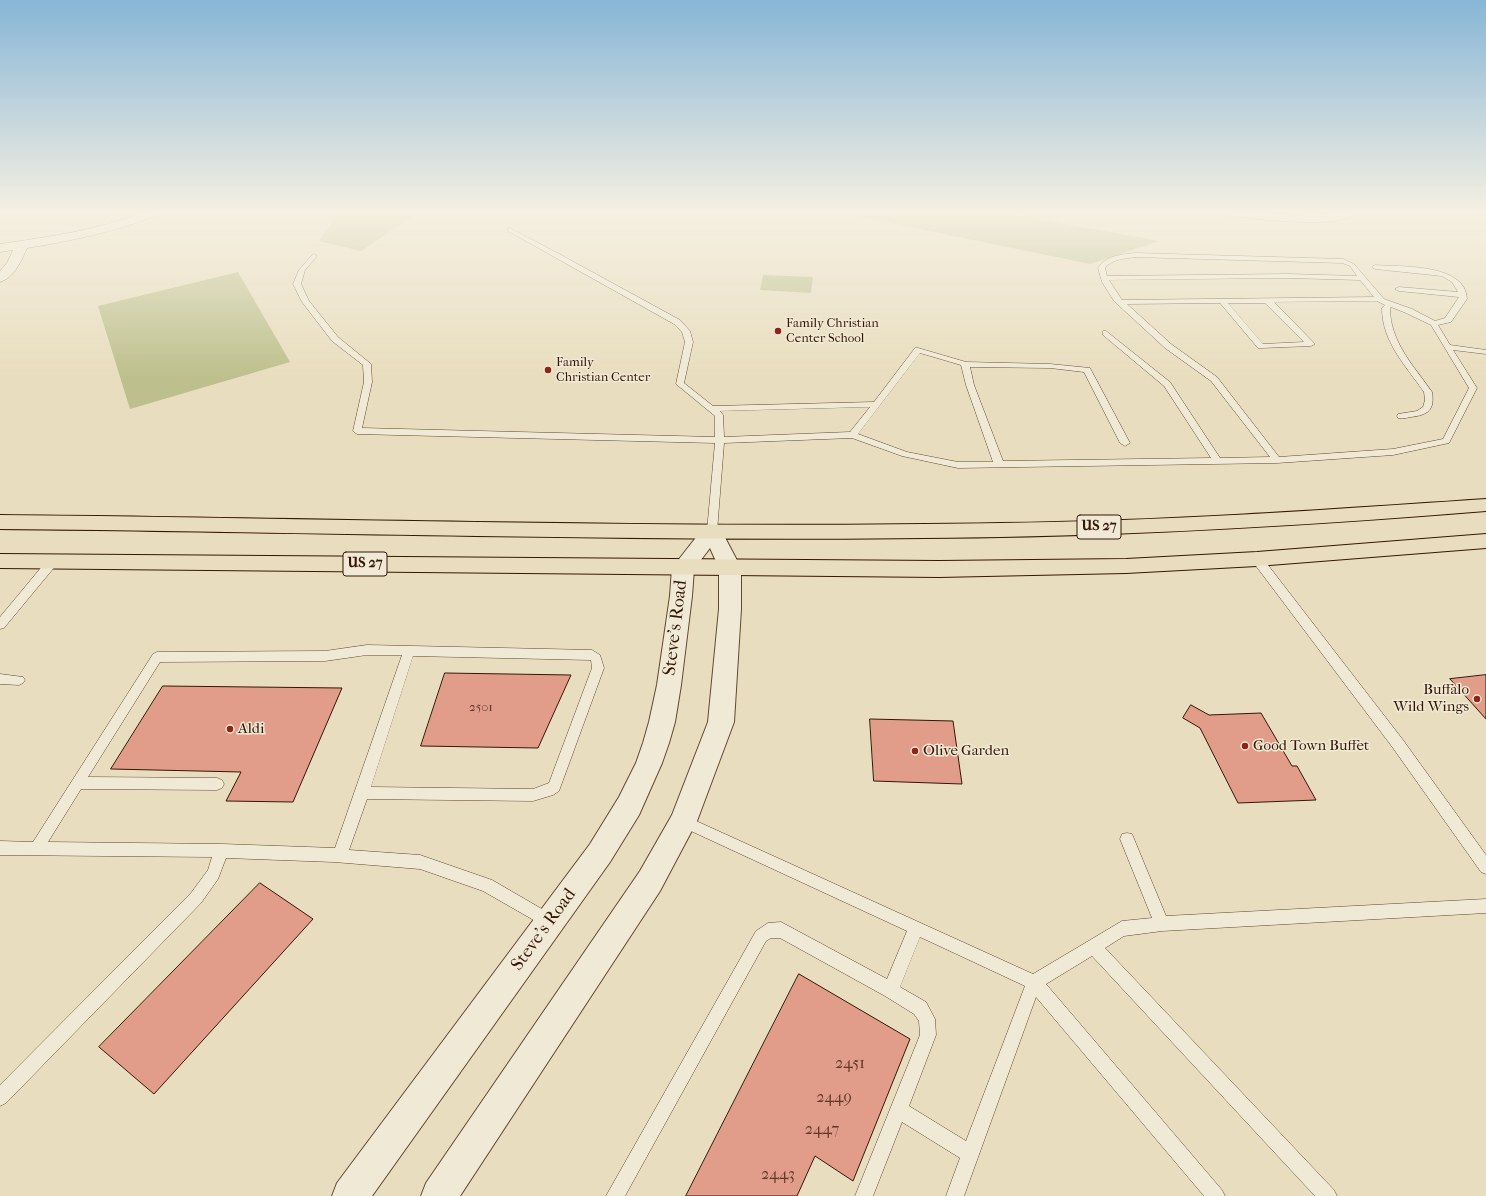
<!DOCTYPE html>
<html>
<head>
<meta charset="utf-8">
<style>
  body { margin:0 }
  canvas { display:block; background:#e8ddbe }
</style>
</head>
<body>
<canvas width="1486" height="1196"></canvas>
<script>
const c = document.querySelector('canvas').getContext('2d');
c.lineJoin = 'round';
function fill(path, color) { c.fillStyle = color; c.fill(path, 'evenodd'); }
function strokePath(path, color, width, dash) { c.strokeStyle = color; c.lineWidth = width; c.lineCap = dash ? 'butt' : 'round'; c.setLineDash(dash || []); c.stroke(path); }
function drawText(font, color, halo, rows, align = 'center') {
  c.font = font + ' "IM FELL French Canon",serif'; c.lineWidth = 3; c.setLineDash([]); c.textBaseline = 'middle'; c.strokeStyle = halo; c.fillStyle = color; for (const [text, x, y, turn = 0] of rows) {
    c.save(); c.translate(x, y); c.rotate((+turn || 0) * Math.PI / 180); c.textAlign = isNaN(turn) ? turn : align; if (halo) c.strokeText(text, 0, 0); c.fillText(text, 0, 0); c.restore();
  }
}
const green = new Path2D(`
  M 339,212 L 419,212 L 361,251 L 319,241 Z
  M 854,212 L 1001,212 L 1159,241 L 1090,264 L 852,215 Z
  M 238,272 L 290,362 L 130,409 L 98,306 Z
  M 763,275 L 813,277 L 811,293 L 760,290 Z`);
const building = new Path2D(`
  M 445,673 L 571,675 L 538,748 L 421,746 Z
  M 1486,675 L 1486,719 L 1450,679 Z
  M 163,686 L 342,688 L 293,802 L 226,801 L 241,772 L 111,769 Z
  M 1191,705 L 1209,715 L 1261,713 L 1292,766 L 1297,766 L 1316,800 L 1238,803 L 1200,728 L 1183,718 Z
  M 870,719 L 953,721 L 962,784 L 874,781 Z
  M 260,883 L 313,919 L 154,1094 L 99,1047 Z
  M 799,974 L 910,1039 L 853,1181 L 815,1156 L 797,1196 L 686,1196 Z`);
const service = new Path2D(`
  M 510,228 L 561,255 L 680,320 L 690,331 L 693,342 L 684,383 L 713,406 L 874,402 L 915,348 L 918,348 L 966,362 L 1050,364 L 1090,368 L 1130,443 L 1125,446 L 1120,443 L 1084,372 L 1050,368 L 970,367 L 974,385 L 1003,461 L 1211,458 L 1164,386 L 1103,335 L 1103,331 L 1106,331 L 1170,382 L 1220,458 L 1270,457 L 1211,381 L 1165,348 L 1114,301 L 1102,282 L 1098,268 C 1107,255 1120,255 1135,253 L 1343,259 L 1354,264 L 1384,299 L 1412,309 L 1435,321 L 1445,318 L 1459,297 L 1399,291 L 1395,289 L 1399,287 L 1458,292 L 1452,282 L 1442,276 L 1375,269 L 1372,267 L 1375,265 C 1400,267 1466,263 1467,299 L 1451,322 L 1438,325 L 1450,345 L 1486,350 L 1486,354 L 1453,350 L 1477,388 L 1449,443 L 1393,455 L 1277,463 L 958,468 L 902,456 L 852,438 L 724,443 L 717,531 L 712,534 L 707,531 L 715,443 L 357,434 L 353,431 L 364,382 L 363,365 L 332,341 L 302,302 L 293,284 L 299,270 L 312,255 L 314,254 L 317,256 L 305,270 L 301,284 L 309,301 L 338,337 L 371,364 L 372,382 L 362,428 L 715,437 L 715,416 L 676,384 L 685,342 L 682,332 L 674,324 L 508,231 L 508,229 ZM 1135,257 L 1342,263 L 1350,266 L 1357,276 L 1288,274 L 1107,276 L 1105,268 C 1112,259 1124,259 1135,257 ZM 1288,278 L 1360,280 L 1374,297 L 1122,300 L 1109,280 ZM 1377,301 L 1385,305 L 1382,308 C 1382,342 1406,366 1424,392 L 1425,400 L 1423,407 L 1417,411 L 1398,414 L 1397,416 L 1398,418 C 1402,419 1406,418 1411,417 C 1428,415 1435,410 1432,392 C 1414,366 1390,342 1390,308 L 1391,307 L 1406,313 L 1431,325 L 1469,388 L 1443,439 L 1393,449 L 1279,457 L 1217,377 L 1171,344 L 1127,304 L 1220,303 L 1258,348 L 1261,348 L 1311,346 L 1315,344 L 1274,302 ZM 1228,303 L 1265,303 L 1304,342 L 1263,344 ZM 920,353 L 961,365 L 966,385 L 993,462 L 958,462 L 907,452 L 858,434 ZM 870,407 L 850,432 L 724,437 L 723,415 L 720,411 Z
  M 1257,555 L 1261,556 L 1403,740 L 1486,855 L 1486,874 L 1481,872 L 1393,748 L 1253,562 L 1252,559 L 1253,556 Z
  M 53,557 L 57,558 L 58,561 L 57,564 L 4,628 L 0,629 L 0,617 L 49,558 Z
  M 367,645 L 592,650 L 600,655 L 604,668 L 559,791 L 553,795 L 533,801 L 367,799 L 349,850 L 420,855 L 492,880 L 554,916 L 556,921 L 554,926 L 549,928 L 544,926 L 483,891 L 420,869 L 334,862 L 226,858 L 218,879 L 201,903 L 6,1103 L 0,1106 L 0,1085 L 191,893 L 208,870 L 212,857 L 0,855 L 0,841 L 33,842 L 153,654 L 157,652 L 325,651 ZM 367,655 L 402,655 L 335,848 L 222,844 L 48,842 L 81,789 L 217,790 L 222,788 L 224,784 L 222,780 L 217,778 L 88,777 L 160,662 L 325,661 ZM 413,656 L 591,660 L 592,668 L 549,783 L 533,789 L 371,787 Z
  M 0,674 L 23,677 L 25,680 L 23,683 L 19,685 L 0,684 Z
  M 683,815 L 1033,974 L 1117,924 L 1122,921 L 1152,918 L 1120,839 L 1122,834 L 1127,833 L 1132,834 L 1166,916 L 1486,899 L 1486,913 L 1162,931 L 1124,936 L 1105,948 L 1334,1190 L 1337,1196 L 1315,1196 L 1092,956 L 1046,984 L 1222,1190 L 1225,1196 L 1204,1196 L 1036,997 L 964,1196 L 946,1196 L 960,1158 L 902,1122 L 873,1196 L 855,1196 L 920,1035 L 919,1021 L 914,1014 L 885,996 L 780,938 L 771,938 L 766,941 L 625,1196 L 606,1196 L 756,931 L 768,923 L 781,922 L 887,979 L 907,931 L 678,825 L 676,821 L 678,817 ZM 920,937 L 1025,986 L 966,1141 L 909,1106 L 936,1035 L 935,1019 L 926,1002 L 900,987 Z`);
const minor = new Path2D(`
  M 145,212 L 161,212 L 159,215 C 116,231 72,241 27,248 C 22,260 14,278 0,282 L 0,271 L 7,263 L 13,250 L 0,252 L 0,244 C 49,237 98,230 145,212 Z
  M 1224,212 C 1251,209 1279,215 1307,215 C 1323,215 1340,210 1356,212 C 1343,231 1252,218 1230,216 L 1226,215 Z`);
const tertiary = new Path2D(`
  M 712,524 L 719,526 L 741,568 L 741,609 L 734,722 L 697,821 L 660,891 L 460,1196 L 421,1196 L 426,1183 L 640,871 L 672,815 L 708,722 L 719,609 L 719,568 L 710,548 L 694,569 L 692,596 L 681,685 L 675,722 L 669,743 L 662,763 L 639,815 L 610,862 L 372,1196 L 332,1196 L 337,1183 L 590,844 L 619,797 L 636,763 L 643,743 L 649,722 L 657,685 L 670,596 L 672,568 L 705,526 Z`);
const trunk = new Path2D(`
  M 1486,499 L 1486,511 C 1325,524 1163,534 1001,537 C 667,543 334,532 0,529 L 0,515 C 334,518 667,529 1001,523 C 1163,521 1325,510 1486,499 Z
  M 1486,534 L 1486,548 L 1257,566 L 1126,573 L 939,577 L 0,568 L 0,554 L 939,561 L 1126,559 L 1257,552 Z`);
const markers = [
  [778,331,4,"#8f2418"],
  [548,370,4,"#8f2418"],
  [1477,699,4,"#8f2418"],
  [230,729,4,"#8f2418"],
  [1245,746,4,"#8f2418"],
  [915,751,4,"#8f2418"]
];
const farPoinames = [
  ["Family Christian",786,324],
  ["Center School",786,339],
  ["Family",556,363],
  ["Christian Center",556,378]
];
const numberNames = [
  ["2501",481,708]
];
const shields = [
  [1099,527,44],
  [365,564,44]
];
const shieldNames = [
  ["US 27",1099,527],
  ["US 27",365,564]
];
const poiNames = [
  ["Buffalo",1469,690,"right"],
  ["Wild Wings",1469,707,"right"],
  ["Aldi",238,729],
  ["Good Town Buffet",1253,746],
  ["Olive Garden",923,751]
];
const nearNumbernames = [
  ["2451",850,1064],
  ["2449",834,1098],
  ["2447",822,1130],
  ["2443",778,1175]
];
const nearStreetnames = [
  ["Steve's Road",676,628,-83],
  ["Steve's Road",544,930,-54]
];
fill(green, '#bdbf8c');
fill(building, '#e19d8a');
strokePath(building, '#351703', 1);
strokePath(service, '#624832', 1);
strokePath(minor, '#624832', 1);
strokePath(tertiary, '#624832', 2);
strokePath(trunk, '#351703', 2);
fill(service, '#f0e9d5');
fill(minor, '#f0e9d5');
fill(tertiary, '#f0e9d5');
fill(trunk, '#e8ddbe');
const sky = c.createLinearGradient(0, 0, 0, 379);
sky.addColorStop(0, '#88b6d6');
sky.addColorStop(0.56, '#f5f0e2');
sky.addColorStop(1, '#f5f0e200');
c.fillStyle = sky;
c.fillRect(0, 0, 1486, 379);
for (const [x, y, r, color] of markers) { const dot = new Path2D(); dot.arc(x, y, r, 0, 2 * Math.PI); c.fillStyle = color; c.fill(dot); strokePath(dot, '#f0e9d5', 1.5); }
drawText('13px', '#351703', '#f0e9d5', farPoinames, 'left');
drawText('13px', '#603825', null, numberNames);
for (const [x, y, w] of shields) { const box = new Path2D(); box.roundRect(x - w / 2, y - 12, w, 24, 3); c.fillStyle = '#f0e9d5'; c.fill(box); strokePath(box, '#351703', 1); }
drawText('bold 14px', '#351703', null, shieldNames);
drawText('15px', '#351703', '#f0e9d5', poiNames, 'left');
drawText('16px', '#603825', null, nearNumbernames);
drawText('18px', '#351703', '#f0e9d5', nearStreetnames);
</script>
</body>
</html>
